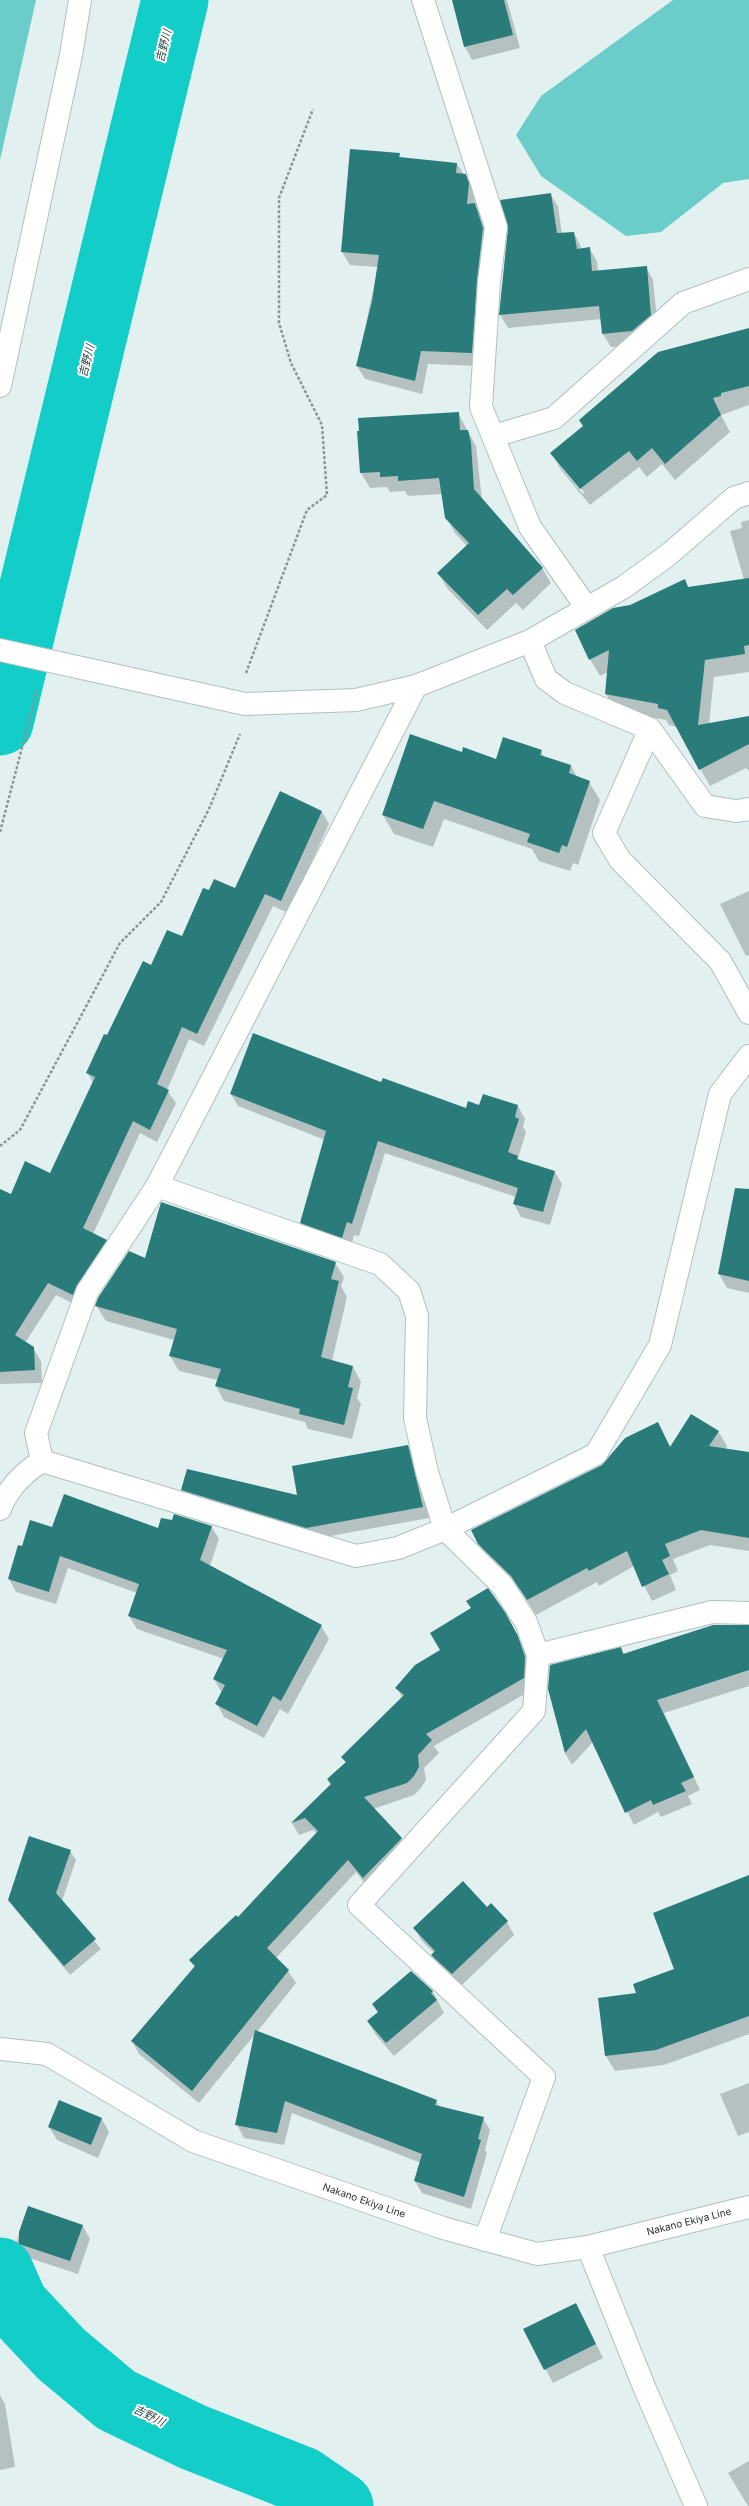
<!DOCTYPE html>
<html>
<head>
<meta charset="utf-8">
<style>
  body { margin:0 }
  canvas { display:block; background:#e2f1f0 }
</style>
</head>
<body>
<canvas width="749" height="2506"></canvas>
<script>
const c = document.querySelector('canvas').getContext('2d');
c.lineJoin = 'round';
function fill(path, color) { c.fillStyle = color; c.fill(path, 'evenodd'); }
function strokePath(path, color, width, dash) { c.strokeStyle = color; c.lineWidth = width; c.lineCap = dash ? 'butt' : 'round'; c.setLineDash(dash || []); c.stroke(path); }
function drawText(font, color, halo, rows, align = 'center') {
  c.font = font + ' Inter,"Noto Sans JP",sans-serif'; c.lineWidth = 4; c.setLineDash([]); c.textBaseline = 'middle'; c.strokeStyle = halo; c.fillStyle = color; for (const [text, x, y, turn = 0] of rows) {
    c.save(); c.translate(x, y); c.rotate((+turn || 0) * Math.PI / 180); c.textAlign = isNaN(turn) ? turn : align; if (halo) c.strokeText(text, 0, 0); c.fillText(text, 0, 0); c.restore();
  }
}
const green = new Path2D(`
  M 0,0 L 36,0 L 0,160 Z
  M 673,0 L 749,0 L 749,179 L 723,183 L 661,232 L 626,236 L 541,176 L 516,135 L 541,96 Z`);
const shadow = new Path2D(`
  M 453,0 L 507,0 L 520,48 L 472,60 L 465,47 Z
  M 399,154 L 401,158 L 457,164 L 473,188 L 475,205 L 482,217 L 490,242 L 479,366 L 428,364 L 422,394 L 365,379 L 357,366 L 378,267 L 350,265 L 342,252 Z
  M 550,194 L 558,206 L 562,234 L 574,233 L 582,249 L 589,248 L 597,261 L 598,272 L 646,267 L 653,280 L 658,328 L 640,344 L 611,347 L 603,334 L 602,319 L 508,328 L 500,315 L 509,228 Z
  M 749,329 L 749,405 L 721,415 L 730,432 L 675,480 L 662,464 L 647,477 L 639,467 L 590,505 L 561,470 L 552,453 ZM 561,467 L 563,467 L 584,492 L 583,494 Z
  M 458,413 L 476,446 L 482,500 L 542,568 L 551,583 L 523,610 L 516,603 L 487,630 L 447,588 L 438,573 L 467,546 L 455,533 L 446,517 L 443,494 L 408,496 L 405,491 L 390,492 L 387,487 L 370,488 L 361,473 Z
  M 749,520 L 749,672 L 714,677 L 709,724 L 749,717 L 749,771 L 746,768 L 710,786 L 677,727 L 669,725 L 666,720 L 616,711 L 606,694 L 608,672 L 600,676 L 590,659 L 630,606 L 684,580 L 689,588 L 744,580 L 730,531 L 742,528 L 741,522 Z
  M 541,751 L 544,757 L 571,766 L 577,777 L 589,782 L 600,800 L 578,865 L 573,863 L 570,871 L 539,861 L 532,849 L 444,819 L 433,847 L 394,834 L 383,815 L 462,753 L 497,760 Z
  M 322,812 L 329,824 L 288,913 L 273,906 L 204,1046 L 189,1039 L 167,1090 L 176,1103 L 157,1142 L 140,1133 L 93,1234 L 106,1241 L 113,1253 L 80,1307 L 56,1295 L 25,1343 L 33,1348 L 41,1361 L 42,1383 L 0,1384 L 0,1190 L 11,1196 L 51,1174 L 93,1083 L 87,1072 L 152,966 L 182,937 L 210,892 L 235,889 Z
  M 749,891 L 749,955 L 746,956 L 720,904 Z
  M 382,1083 L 467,1109 L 480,1106 L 484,1095 L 518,1106 L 525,1119 L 523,1127 L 526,1132 L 518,1158 L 519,1160 L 555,1172 L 562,1184 L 550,1225 L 521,1217 L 514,1204 L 516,1197 L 385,1153 L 359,1236 L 354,1235 L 350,1250 L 309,1236 L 301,1223 L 325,1140 L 238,1106 L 231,1094 Z
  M 749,1216 L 749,1293 L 727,1288 L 719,1274 Z
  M 145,1260 L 335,1263 L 344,1277 L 341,1286 L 347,1297 L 332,1361 L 353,1367 L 361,1382 L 357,1398 L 361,1404 L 352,1439 L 308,1429 L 305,1422 L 224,1401 L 216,1386 L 218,1380 L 179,1371 L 170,1356 L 174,1340 L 106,1321 L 97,1307 L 99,1298 Z
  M 658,1423 L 671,1448 L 718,1431 L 727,1446 L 725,1450 L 749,1453 L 749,1551 L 710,1545 L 673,1559 L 678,1571 L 670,1575 L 676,1590 L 652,1601 L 634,1566 L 599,1586 L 597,1582 L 536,1615 L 521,1591 L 488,1559 L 479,1544 L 602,1466 Z
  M 408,1446 L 415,1458 L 429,1518 L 314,1539 L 189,1502 L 182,1490 L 299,1496 Z
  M 211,1526 L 219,1539 L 210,1566 L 321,1626 L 329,1639 L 288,1714 L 280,1709 L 264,1738 L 224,1717 L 217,1704 L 222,1693 L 214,1679 L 224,1659 L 137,1629 L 129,1616 L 137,1593 L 68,1568 L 56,1604 L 16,1592 L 9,1579 L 23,1547 L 53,1528 L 159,1529 Z
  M 511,1626 L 525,1650 L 532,1670 L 530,1691 L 434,1746 L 439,1753 L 424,1768 L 426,1780 L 421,1788 L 414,1795 L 373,1809 L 401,1839 L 408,1851 L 370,1890 L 356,1872 L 276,1958 L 288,1971 L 296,1983 L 257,2032 L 436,2101 L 440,2107 L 483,2118 L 490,2130 L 485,2150 L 487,2153 L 471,2209 L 422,2193 L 415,2181 L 421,2163 L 292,2113 L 284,2145 L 244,2138 L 237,2125 L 256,2033 L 199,2103 L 139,2054 L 132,2041 L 195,1968 L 190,1960 L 238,1919 L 317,1834 L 313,1830 L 299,1835 L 292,1823 L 331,1786 L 328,1779 L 346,1763 L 342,1757 L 403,1699 L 397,1688 Z
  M 749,1626 L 749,1686 L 664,1713 L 700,1790 L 688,1796 L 692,1804 L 661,1817 L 658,1812 L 634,1825 L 593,1742 L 572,1765 L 565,1753 L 549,1689 L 621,1648 L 625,1655 Z
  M 70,1851 L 76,1860 L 62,1901 L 101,1949 L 70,1975 L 15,1909 L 9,1899 Z
  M 749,1876 L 749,2034 L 664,2065 L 615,2071 L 606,2056 L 599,1999 L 638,1994 L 675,1970 Z
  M 487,1908 L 507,1922 L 514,1935 L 460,1987 L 440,1968 L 432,1955 L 434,1953 L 422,1941 L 414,1928 Z
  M 411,1972 L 433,1992 L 444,2013 L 394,2056 L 376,2035 L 368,2022 L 379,2013 Z
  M 749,2083 L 749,2132 L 738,2136 L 720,2094 Z
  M 102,2119 L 109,2132 L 98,2158 L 57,2140 L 49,2127 Z
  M 28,2207 L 83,2226 L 90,2239 L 78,2274 L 23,2256 L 16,2243 Z
  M 583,2317 L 603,2358 L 553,2383 L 524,2329 Z
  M 0,2395 L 5,2404 L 15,2467 L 0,2470 Z
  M 749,2461 L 749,2506 L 748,2506 L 728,2473 Z`);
const river = new Path2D(`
  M 0,722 L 175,0
  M 0,2271 L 15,2305 L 61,2354 L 116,2400 L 193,2437 L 302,2480 L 340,2506`);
const building = new Path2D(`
  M 452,0 L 504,0 L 513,35 L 464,47 Z
  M 350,149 L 400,153 L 399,157 L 457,163 L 456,173 L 466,174 L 469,183 L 467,204 L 475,203 L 483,228 L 477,280 L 472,353 L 421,351 L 415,381 L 356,366 L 372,301 L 379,255 L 341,252 Z
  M 551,193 L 557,233 L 574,232 L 577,249 L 590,247 L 592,271 L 647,266 L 651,315 L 632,331 L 602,334 L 599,306 L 499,315 L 508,228 L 500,200 Z
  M 749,328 L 749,386 L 721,393 L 721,396 L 713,398 L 721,415 L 665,464 L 652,448 L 637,461 L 629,451 L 580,489 L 550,453 L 583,426 L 579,420 L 658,352 Z
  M 459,412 L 460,430 L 468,430 L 471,443 L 474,489 L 543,568 L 513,595 L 507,589 L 478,615 L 437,573 L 469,543 L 445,518 L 439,478 L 398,481 L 398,476 L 380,477 L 380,472 L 360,473 L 357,431 L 359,431 L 358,418 Z
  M 749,578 L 749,645 L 744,646 L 745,654 L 705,660 L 698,725 L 749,716 L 749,744 L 699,770 L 667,710 L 658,708 L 658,704 L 605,694 L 609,650 L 589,660 L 575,630 L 613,608 L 630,605 L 685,579 L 688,587 Z
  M 410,734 L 462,752 L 463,747 L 496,759 L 503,737 L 542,750 L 540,755 L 571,765 L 569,773 L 590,781 L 567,847 L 562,845 L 559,853 L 527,842 L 530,834 L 434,801 L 423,829 L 382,815 Z
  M 280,791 L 322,811 L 281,901 L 265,894 L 197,1034 L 182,1027 L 157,1084 L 169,1090 L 150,1130 L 133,1121 L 83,1228 L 107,1240 L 77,1285 L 73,1295 L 48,1283 L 15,1335 L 34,1347 L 35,1370 L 0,1372 L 0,1189 L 11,1194 L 25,1161 L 50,1173 L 95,1077 L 86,1073 L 104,1034 L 107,1035 L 143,961 L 151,965 L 167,930 L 182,936 L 203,888 L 209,890 L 214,879 L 235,888 Z
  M 253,1033 L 381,1082 L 383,1078 L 466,1108 L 468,1101 L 479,1105 L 483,1094 L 518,1105 L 515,1117 L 519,1119 L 508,1152 L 518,1156 L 517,1159 L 555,1171 L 543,1212 L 513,1204 L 518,1188 L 378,1141 L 352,1224 L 347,1222 L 342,1238 L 300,1223 L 326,1131 L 230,1094 Z
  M 735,1188 L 749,1189 L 749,1281 L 718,1274 Z
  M 161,1202 L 336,1262 L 331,1279 L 339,1281 L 321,1357 L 353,1366 L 348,1387 L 353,1388 L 344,1425 L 299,1414 L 300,1409 L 215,1386 L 221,1369 L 169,1356 L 177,1329 L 95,1306 L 98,1298 L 129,1251 L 145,1258 Z
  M 691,1414 L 719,1431 L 709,1446 L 749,1452 L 749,1538 L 701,1530 L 665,1544 L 670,1556 L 662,1560 L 669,1574 L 642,1587 L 627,1551 L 589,1571 L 587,1568 L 527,1600 L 511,1576 L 478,1544 L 471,1530 L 602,1465 L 625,1438 L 658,1422 L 670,1447 Z
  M 408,1445 L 423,1507 L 306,1528 L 181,1490 L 187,1469 L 297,1495 L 292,1466 Z
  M 64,1494 L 158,1528 L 161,1518 L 172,1520 L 174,1514 L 212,1526 L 200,1560 L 322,1625 L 281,1701 L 273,1696 L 257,1726 L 215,1704 L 225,1685 L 213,1679 L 227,1650 L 128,1616 L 139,1584 L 60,1556 L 49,1592 L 8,1579 L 18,1545 L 22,1546 L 30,1520 L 52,1527 Z
  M 488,1588 L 505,1612 L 518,1636 L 525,1657 L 524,1678 L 426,1734 L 432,1740 L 418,1755 L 419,1767 L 414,1776 L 407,1783 L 364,1797 L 402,1838 L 363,1878 L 348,1860 L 267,1948 L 289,1970 L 192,2091 L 131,2041 L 195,1966 L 189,1960 L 236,1915 L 238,1917 L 318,1831 L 305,1818 L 291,1823 L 331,1784 L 327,1779 L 346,1762 L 341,1757 L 404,1695 L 395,1688 L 415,1665 L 440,1650 L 430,1633 L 471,1608 L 466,1601 Z
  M 713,1625 L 749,1625 L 749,1670 L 657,1700 L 694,1777 L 681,1783 L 686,1791 L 653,1805 L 651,1800 L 625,1813 L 586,1729 L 565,1753 L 548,1689 L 550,1665 L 621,1647 L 623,1654 Z
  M 29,1836 L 71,1850 L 56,1893 L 96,1939 L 64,1966 L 8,1900 Z
  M 749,1875 L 749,2016 L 656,2050 L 605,2056 L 598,1998 L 636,1993 L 633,1984 L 674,1969 L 653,1913 Z
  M 463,1881 L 487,1907 L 491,1903 L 508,1921 L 452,1974 L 431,1955 L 435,1951 L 413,1928 Z
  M 411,1971 L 433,1991 L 431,1993 L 437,2000 L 386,2043 L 367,2021 L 378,2012 L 372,2004 Z
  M 255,2030 L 437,2100 L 435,2105 L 484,2117 L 478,2139 L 481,2140 L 464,2197 L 414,2181 L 422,2154 L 285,2101 L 277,2133 L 235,2125 Z
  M 59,2100 L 102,2118 L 91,2145 L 48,2127 Z
  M 28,2206 L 83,2225 L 70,2261 L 19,2244 L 19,2232 Z
  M 576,2303 L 596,2344 L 544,2370 L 523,2329 Z`);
const path = new Path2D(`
  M 246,673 L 307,510 L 327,495 L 322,425 L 291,363 L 279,323 L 279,198 L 313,109
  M 0,832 L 37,690
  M 0,1146 L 20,1130 L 120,943 L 161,902 L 209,809 L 240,734`);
const street = new Path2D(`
  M 423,0 L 496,227 L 489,282 L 481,407 L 530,527 L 587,608
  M 494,436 L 554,418 L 683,303 L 749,279
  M 530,641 L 546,679 L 565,693 L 650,729 L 705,806 L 736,811 L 749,809
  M 0,650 L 245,704 L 356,700 L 416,686 L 530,641 L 624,587 L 668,555 L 734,498 L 749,493
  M 650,729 L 604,833 L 620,860 L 720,961 L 749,1013
  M 157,1186 L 380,1264 L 409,1291 L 417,1316 L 415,1418 L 427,1472 L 445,1529 L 502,1585 L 526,1622 L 538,1655 L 534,1711 L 359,1905 L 544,2077 L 485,2240
  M 42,1461 L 36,1433 L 87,1292 L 157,1186 L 416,686
  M 0,1509 C 8,1488 23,1473 42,1461 L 356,1556 L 398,1548 L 445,1529 L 596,1454 L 660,1345 L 720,1094 L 749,1056
  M 538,1655 L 712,1612 L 749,1613
  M 588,2247 L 645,2389 L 696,2506`);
const secondary = new Path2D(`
  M 0,386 L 71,55 L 80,0
  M 0,2049 L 47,2054 L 193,2141 L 443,2228 L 537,2254 L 588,2247 L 749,2207`);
const streetNames = [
  ["Nakano Ekiya Line",364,2201,19],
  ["Nakano Ekiya Line",689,2222,-14]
];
const waterNames = [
  ["吉野川",164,46,-76],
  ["吉野川",87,361,-76],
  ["吉野川",149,2416,26]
];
fill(green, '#6bcdc9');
fill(shadow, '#0003');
strokePath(river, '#13cdc9', 67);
fill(building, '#297c79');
strokePath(street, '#b1c0bf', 24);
strokePath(secondary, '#b1c0bf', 24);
strokePath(path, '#8a9594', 2.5, [3, 2]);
strokePath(street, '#fff', 22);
strokePath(secondary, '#fff', 22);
drawText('10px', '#2c3231', '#fff', streetNames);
drawText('italic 11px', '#253f3e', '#fff', waterNames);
</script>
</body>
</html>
